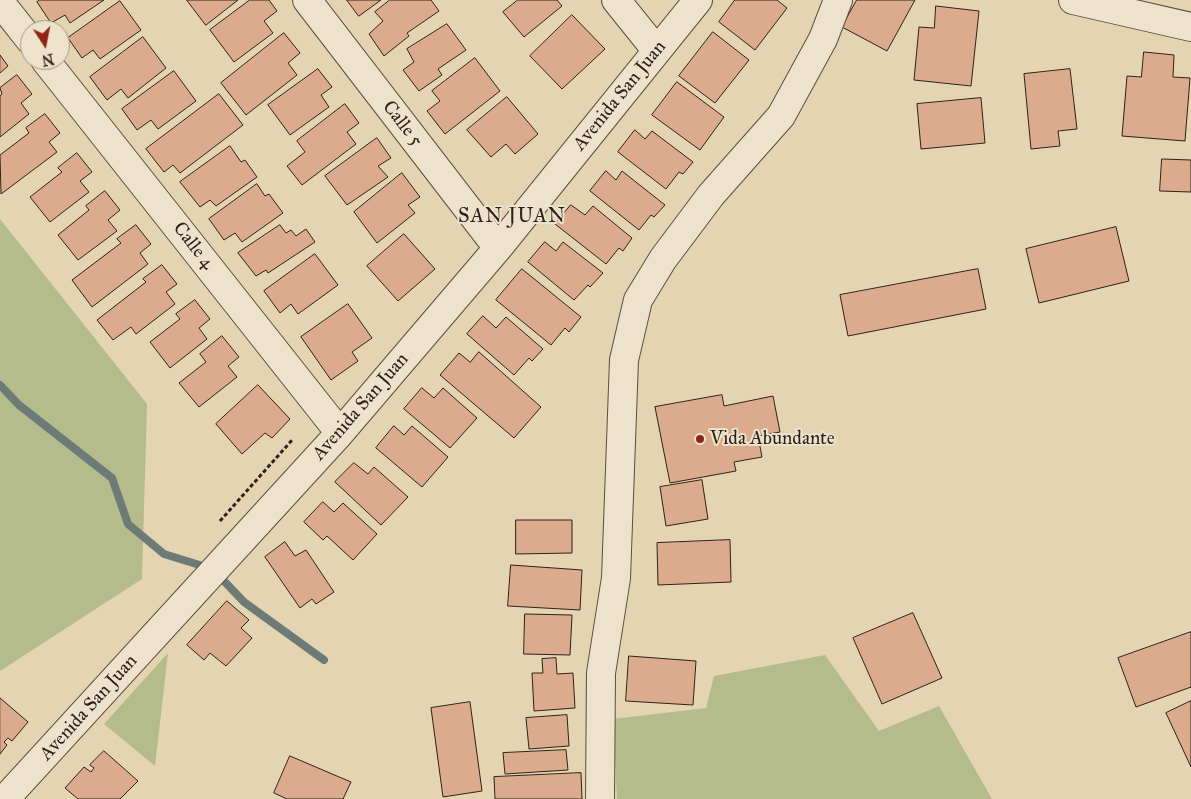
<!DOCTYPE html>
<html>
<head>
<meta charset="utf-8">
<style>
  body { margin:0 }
  #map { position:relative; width:1191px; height:799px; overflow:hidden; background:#e4d4b1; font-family:"IM FELL Great Primer",serif }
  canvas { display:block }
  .north { position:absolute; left:20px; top:20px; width:50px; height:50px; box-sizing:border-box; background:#ede3cc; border:1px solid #a09685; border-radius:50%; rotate:169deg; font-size:14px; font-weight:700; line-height:20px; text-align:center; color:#2d221a }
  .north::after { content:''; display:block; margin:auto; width:18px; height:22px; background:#8f2418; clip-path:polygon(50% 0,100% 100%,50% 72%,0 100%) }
</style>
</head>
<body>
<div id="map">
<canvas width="1191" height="799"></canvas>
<div class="north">N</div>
</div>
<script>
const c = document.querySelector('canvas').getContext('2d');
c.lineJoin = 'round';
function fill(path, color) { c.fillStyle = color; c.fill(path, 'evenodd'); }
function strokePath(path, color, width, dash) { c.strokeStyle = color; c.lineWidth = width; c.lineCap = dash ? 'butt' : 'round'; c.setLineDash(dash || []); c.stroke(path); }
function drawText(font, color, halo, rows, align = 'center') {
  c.font = font + ' "IM FELL Great Primer",serif'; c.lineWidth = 4; c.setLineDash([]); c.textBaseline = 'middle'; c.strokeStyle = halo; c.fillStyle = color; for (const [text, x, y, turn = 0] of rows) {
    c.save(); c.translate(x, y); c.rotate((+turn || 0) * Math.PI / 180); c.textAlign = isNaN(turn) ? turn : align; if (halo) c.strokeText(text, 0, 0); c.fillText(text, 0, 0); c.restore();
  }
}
const green = new Path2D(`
  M 0,219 L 147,404 L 142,579 L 0,671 Z
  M 168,653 L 155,766 L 104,724 Z
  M 825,655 L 879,731 L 939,706 L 992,799 L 617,799 L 613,719 L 706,708 L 714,676 Z`);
const stream = new Path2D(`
  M 0,385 L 19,405 L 112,478 L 128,524 L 164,554 L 206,567 L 224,581 L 244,602 L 324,660`);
const building = new Path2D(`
  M 40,0 L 104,0 L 70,23 L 65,15 L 51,23 L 37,2 Z
  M 187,0 L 238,0 L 206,25 Z
  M 250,0 L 269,0 L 277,11 L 264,21 L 273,33 L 234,62 L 210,30 Z
  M 347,0 L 381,0 L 359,16 Z
  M 390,0 L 431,0 L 439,11 L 407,33 L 409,36 L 384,56 L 369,34 L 383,21 L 375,12 Z
  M 518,0 L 557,0 L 562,6 L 524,37 L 503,12 Z
  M 735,0 L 777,0 L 787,8 L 755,50 L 719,22 Z
  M 857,0 L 915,0 L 887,51 L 842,27 Z
  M 120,1 L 141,30 L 100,59 L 93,50 L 82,58 L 68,38 Z
  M 936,6 L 979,11 L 971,86 L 914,80 L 919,27 L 934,28 Z
  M 572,15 L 605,49 L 562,89 L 530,56 Z
  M 447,24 L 466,50 L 438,69 L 442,75 L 419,91 L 403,70 L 414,62 L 407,49 Z
  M 713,32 L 749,60 L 715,103 L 679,76 Z
  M 284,33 L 300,53 L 288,63 L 297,75 L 246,115 L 221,83 Z
  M 143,37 L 166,68 L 128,98 L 121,89 L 107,100 L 90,77 Z
  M 1144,52 L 1174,55 L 1173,77 L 1190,78 L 1185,141 L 1122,136 L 1127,76 L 1141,77 Z
  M 0,55 L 8,66 L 0,73 Z
  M 475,58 L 500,91 L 445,134 L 427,111 L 440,101 L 432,91 Z
  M 318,69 L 332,87 L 321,95 L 329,107 L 290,135 L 268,105 Z
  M 1070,69 L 1077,129 L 1058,131 L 1060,146 L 1031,149 L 1024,74 Z
  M 174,71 L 196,101 L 158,129 L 151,120 L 137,130 L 122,109 Z
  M 17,75 L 32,94 L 21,103 L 29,114 L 0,137 L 0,96 L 2,94 L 0,88 Z
  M 677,82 L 724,117 L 700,150 L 652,115 Z
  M 219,94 L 243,125 L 180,173 L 173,165 L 164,172 L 146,149 Z
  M 507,97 L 538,134 L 515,154 L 506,144 L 491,157 L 467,130 Z
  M 981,98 L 985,143 L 921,149 L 917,104 Z
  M 345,104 L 359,123 L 347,132 L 356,144 L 302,185 L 287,166 L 305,152 L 297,141 Z
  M 45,114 L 60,133 L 49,142 L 57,152 L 1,194 L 0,155 L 29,133 L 26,128 Z
  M 635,130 L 645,139 L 652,131 L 693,162 L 683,174 L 679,172 L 666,189 L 618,152 Z
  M 377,138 L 391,158 L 378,166 L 388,177 L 347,205 L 325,176 Z
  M 230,146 L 241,162 L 245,160 L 257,177 L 216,206 L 210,200 L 200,207 L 180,182 Z
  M 77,153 L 92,172 L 80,181 L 89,192 L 50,222 L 30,197 L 62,172 L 58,168 Z
  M 1162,159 L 1191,160 L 1191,192 L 1160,191 Z
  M 606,171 L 616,180 L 622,171 L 665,205 L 654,217 L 651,215 L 639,230 L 590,191 Z
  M 402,173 L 420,197 L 408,205 L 415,213 L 377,243 L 354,212 Z
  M 257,184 L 265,196 L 269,194 L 283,213 L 242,242 L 235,233 L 224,240 L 209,219 Z
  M 105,191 L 120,210 L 108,220 L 117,231 L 78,260 L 58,235 L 89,210 L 86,206 Z
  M 571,205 L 585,215 L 593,206 L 632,238 L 623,251 L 619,248 L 606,264 L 555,224 Z
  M 136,225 L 151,244 L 140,253 L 148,264 L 92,307 L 72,280 L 121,243 L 117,239 Z
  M 280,225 L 286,233 L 291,230 L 296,236 L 306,229 L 315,242 L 268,273 L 266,270 L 256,276 L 238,253 Z
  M 1116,227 L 1129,281 L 1039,303 L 1026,249 Z
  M 404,234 L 435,269 L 398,301 L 367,266 Z
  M 545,242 L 556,251 L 563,242 L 603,273 L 590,287 L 588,285 L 574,300 L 528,262 Z
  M 315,254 L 338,285 L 298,314 L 291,304 L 280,313 L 264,291 Z
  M 162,265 L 177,284 L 166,292 L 175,304 L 136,334 L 131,327 L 113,340 L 97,320 L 146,282 L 143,279 Z
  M 522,269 L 581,317 L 569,332 L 565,328 L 551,345 L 496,300 Z
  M 978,269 L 986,309 L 848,336 L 840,295 Z
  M 195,300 L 210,319 L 199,328 L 207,339 L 170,368 L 150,342 L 180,319 L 176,314 Z
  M 348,304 L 372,338 L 352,352 L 358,361 L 331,380 L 301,337 Z
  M 483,316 L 496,328 L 506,317 L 543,349 L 532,361 L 529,358 L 514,375 L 467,334 Z
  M 222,336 L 239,357 L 228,366 L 237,377 L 199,407 L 179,383 L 206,362 L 200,354 Z
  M 479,352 L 541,407 L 514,438 L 440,375 L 459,353 L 470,362 Z
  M 258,385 L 290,419 L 272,438 L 265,433 L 242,454 L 216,424 Z
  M 422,388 L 434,398 L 443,388 L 477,418 L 450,448 L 404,409 Z
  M 722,395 L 724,406 L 773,396 L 780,432 L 758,436 L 762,457 L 734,462 L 736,471 L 670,483 L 655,407 Z
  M 394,426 L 404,435 L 412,426 L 448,457 L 422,487 L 376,448 Z
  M 354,463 L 368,474 L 374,467 L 408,497 L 381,525 L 335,482 Z
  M 702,480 L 708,519 L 666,526 L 660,487 Z
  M 323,502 L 334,512 L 343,503 L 377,534 L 353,560 L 327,536 L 323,540 L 304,522 Z
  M 516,520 L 572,520 L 572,553 L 516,554 Z
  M 730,540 L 731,582 L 658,585 L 657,543 Z
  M 285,542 L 295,556 L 306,550 L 334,592 L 316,604 L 312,599 L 300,608 L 265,557 Z
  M 511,565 L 582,570 L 580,610 L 508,606 Z
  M 227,601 L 249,620 L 241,628 L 252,638 L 226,666 L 210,653 L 204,660 L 187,645 Z
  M 913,613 L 942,678 L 882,704 L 853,638 Z
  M 525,614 L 572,615 L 570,655 L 524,654 Z
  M 1191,632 L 1191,687 L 1136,707 L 1118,658 Z
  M 629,656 L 696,661 L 693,705 L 626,701 Z
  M 556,658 L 557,674 L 573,673 L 575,708 L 534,711 L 532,673 L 543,673 L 542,659 Z
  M 0,698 L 28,722 L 12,741 L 8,738 L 4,742 L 7,745 L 0,754 Z
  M 1191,701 L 1191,767 L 1166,713 Z
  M 470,702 L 482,791 L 443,797 L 431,708 Z
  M 567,715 L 569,746 L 529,749 L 526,718 Z
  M 566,750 L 568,770 L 505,774 L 503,753 Z
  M 104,751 L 138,781 L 120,799 L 78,799 L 65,788 L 84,767 L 91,772 L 94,768 L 90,765 Z
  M 290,756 L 351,782 L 343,799 L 287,799 L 274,793 Z
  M 581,773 L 582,799 L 495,799 L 494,777 Z`);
const path = new Path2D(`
  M 220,521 L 293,439`);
const minor = new Path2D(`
  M 307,0 L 498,248
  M 616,0 L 657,51
  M 1073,0 L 1191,27
  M 0,2 L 30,40
  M 45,60 L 340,433
  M 5,799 L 340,433 L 498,248 L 698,0
  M 600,799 L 601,673 L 616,578 L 624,360 L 638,300 L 663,259 L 711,195 L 781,116 L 823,39 L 838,0`);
const markers = [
  [700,439,5,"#8f2418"]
];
const streetNames = [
  ["Avenida San Juan",620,96,-51],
  ["Calle 5",402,124,52],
  ["Calle 4",193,246,52],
  ["Avenida San Juan",361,407,-49],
  ["Avenida San Juan",89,708,-48]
];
const poiNames = [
  ["Vida Abundante",710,439]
];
const neighbourhoodNames = [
  ["SAN JUAN",512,217]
];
fill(green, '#b5bc8b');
strokePath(stream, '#6d7b77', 8);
fill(building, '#dcaa8c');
strokePath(building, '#2d221a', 1);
strokePath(minor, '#5b4e40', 30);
strokePath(path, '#2d221a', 3, [4, 2.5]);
strokePath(minor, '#ede3cc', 28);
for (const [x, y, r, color] of markers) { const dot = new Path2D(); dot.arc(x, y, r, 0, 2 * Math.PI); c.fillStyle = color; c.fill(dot); strokePath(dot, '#ede3cc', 2); }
drawText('19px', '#2d221a', '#ede3cc', streetNames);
drawText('19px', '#2d221a', '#ede3cc', poiNames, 'left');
c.letterSpacing = '1px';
drawText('20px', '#2d221a', '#ede3cc', neighbourhoodNames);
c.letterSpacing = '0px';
</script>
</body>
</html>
